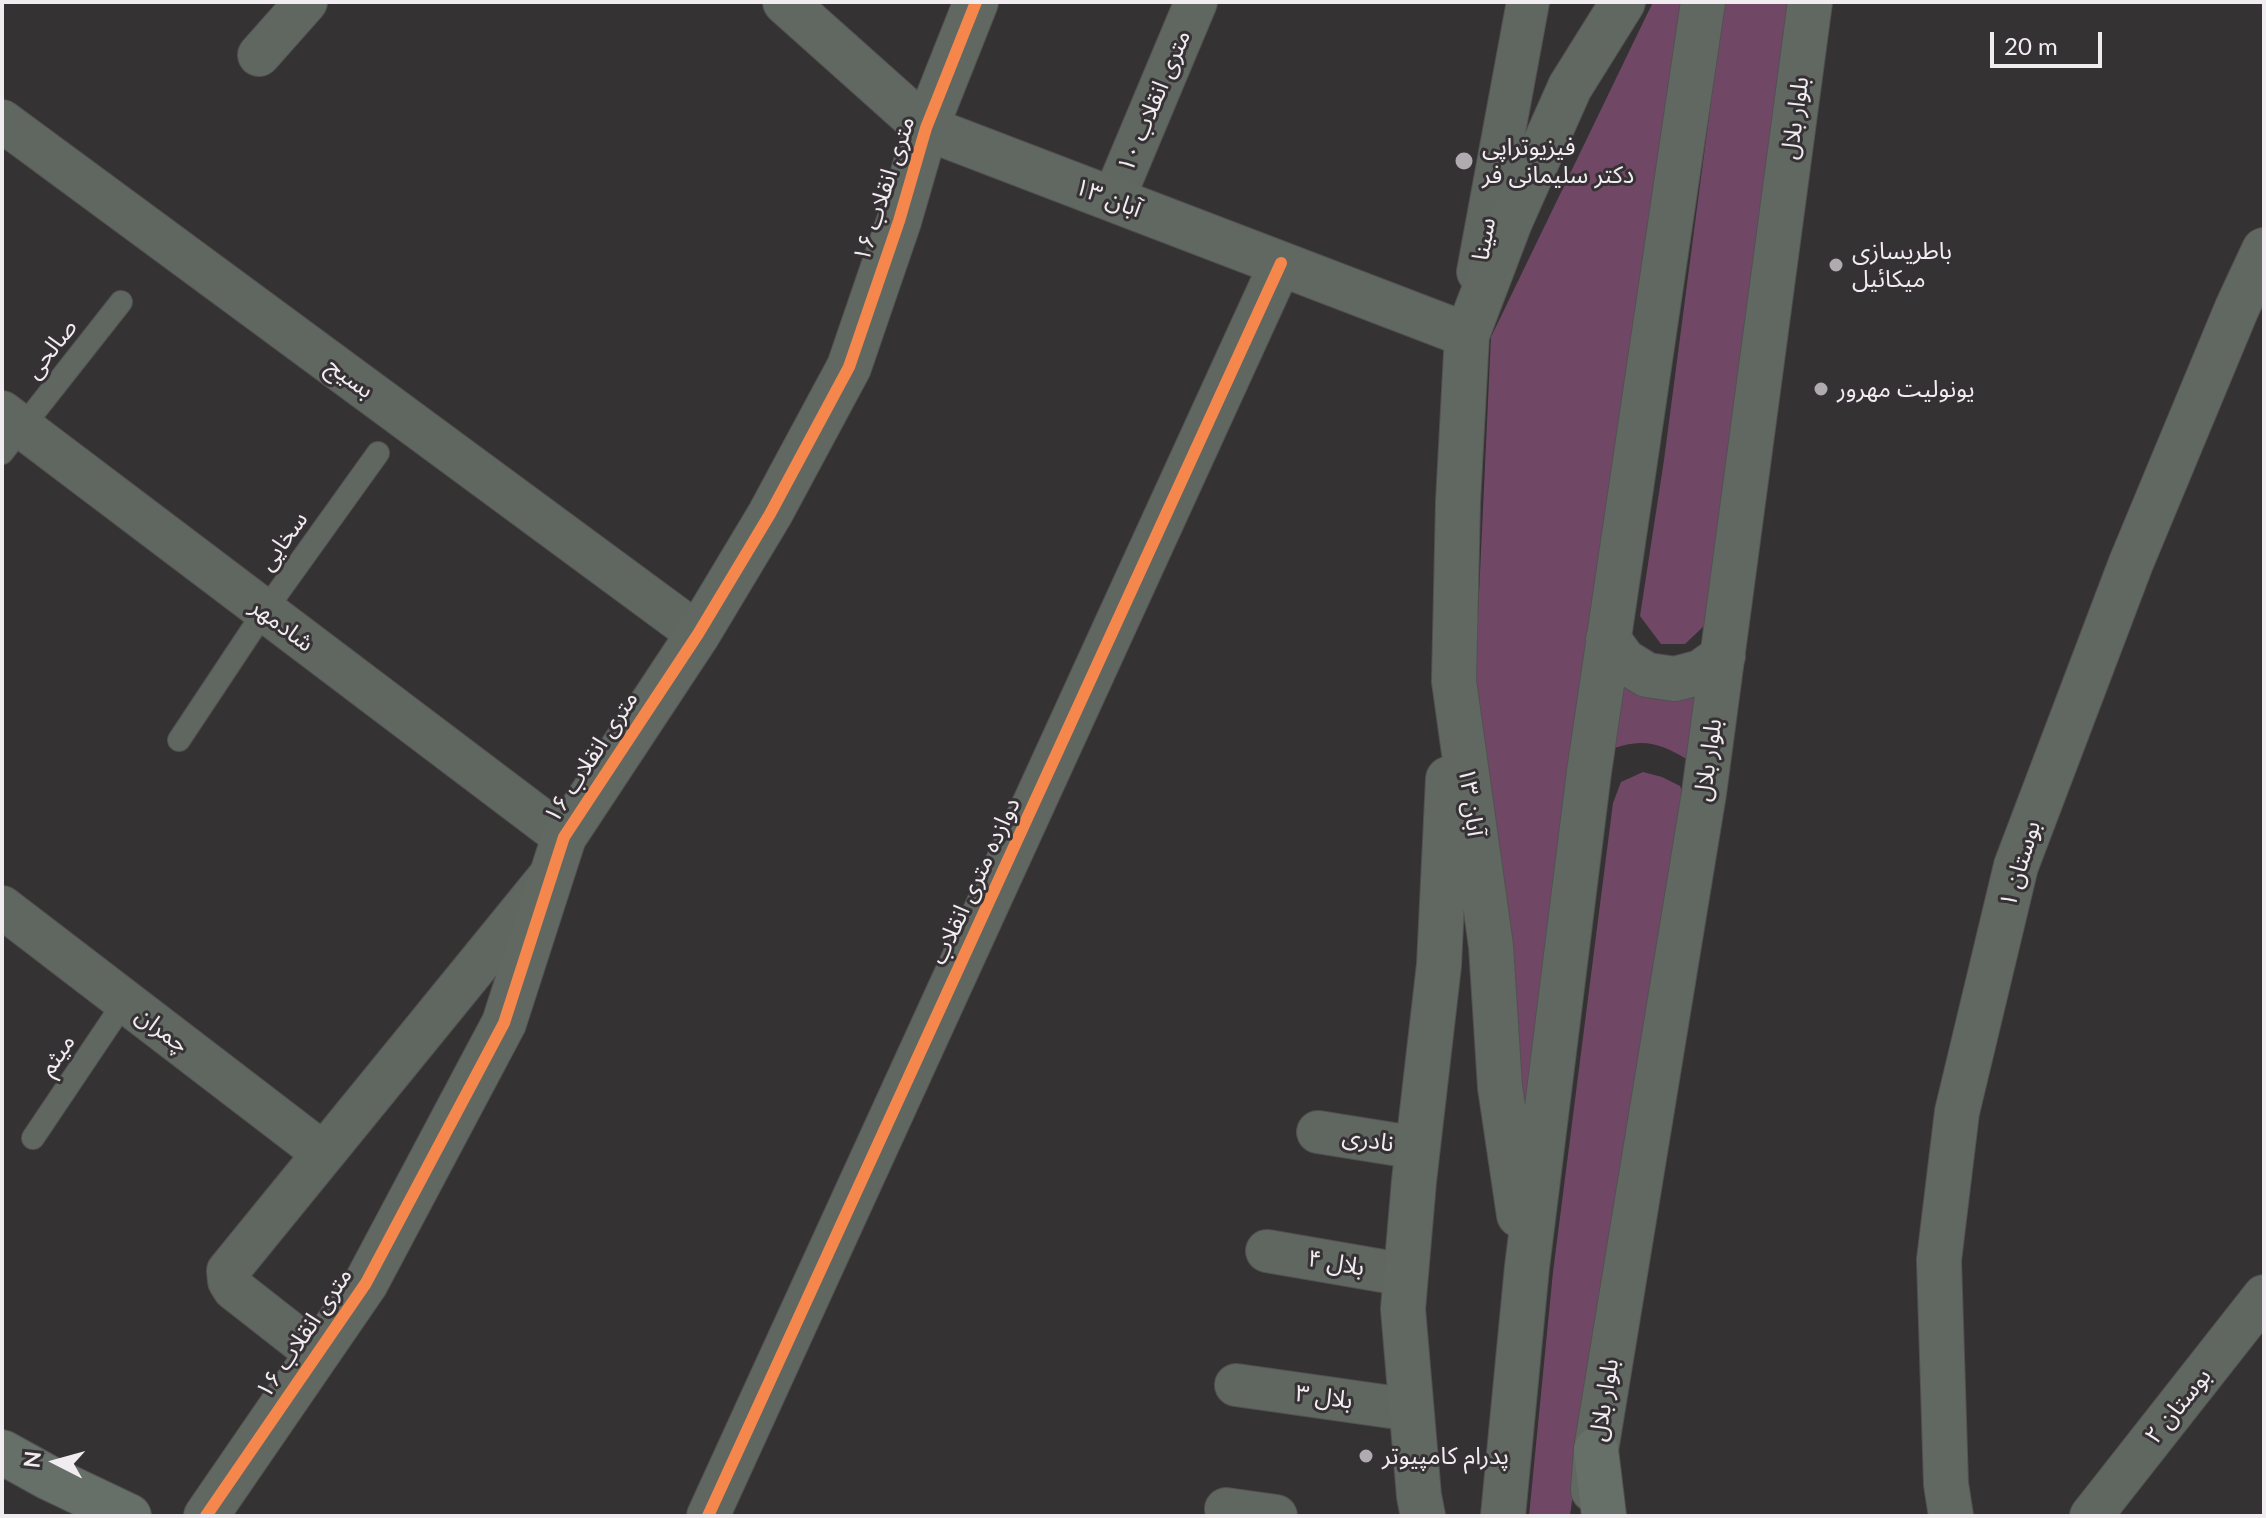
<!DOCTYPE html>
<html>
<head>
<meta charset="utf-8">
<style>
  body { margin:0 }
  #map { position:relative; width:2266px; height:1518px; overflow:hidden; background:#353234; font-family:Lato,sans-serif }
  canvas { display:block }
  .frame { position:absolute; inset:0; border:4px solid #f0ecef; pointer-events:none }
  .north { position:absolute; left:16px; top:1422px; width:80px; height:80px; -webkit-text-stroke:6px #363134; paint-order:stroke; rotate:276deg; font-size:22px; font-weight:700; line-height:32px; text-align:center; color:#f0ecef }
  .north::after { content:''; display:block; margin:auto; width:28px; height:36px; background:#f0ecef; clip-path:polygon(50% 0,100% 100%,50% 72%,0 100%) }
  .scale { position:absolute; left:1990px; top:32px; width:112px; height:36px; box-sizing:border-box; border:4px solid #f0ecef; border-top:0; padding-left:10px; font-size:24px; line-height:28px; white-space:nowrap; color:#f0ecef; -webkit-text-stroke:6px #363134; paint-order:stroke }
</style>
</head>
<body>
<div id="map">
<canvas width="2266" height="1518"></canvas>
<div class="frame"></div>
<div class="north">N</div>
<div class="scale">20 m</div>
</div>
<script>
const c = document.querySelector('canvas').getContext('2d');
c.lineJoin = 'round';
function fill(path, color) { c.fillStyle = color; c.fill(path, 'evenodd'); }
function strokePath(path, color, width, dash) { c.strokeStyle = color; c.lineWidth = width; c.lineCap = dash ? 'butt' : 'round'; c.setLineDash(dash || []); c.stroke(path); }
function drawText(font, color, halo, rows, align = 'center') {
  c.font = font + ' Lato,"Noto Sans Arabic",sans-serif'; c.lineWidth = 6; c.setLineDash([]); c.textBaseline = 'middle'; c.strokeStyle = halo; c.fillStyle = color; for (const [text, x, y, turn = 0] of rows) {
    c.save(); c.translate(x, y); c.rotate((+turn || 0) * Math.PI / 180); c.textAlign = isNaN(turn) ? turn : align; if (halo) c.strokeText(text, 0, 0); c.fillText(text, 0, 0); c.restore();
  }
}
const green = new Path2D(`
  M 1653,2 L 1686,2 L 1527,1143 L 1475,680 L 1491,337 Z
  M 1724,2 L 1790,2 L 1705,625 L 1685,644 L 1661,644 L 1640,616 L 1664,460 Z
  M 1614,669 L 1698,681 L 1691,762 C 1657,740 1638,737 1600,754 Z
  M 1643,772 L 1662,777 L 1680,786 L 1684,798 L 1598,1305 L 1570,1516 L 1529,1516 L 1553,1272 L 1613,803 L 1621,782 Z`);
const lane = new Path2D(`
  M 2,453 L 121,302
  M 179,740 L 264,612 L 378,453
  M 33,1138 L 125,1001`);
const street = new Path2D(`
  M 259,55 L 306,2
  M 2,121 L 698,634
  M 1113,200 L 1196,2
  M 1478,272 L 1528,2
  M 2,412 L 564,837
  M 2,907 L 323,1153
  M 1318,1132 L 1418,1148
  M 1267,1251 L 1406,1275
  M 317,1354 L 234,1289 L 229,1281 L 228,1271 L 549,877
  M 1236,1385 L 1412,1410
  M 1226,1509 L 1276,1516
  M 708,1516 L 1281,263
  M 2091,1516 L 2264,1296`);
const secondary = new Path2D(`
  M 785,2 L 926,128 L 1467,335
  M 1608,639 L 1624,661 L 1647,675 L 1675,679 L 1701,672 L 1723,656
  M 1519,1215 L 1500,1087 L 1491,946 L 1454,681 L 1458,502 L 1467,335 L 1510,222 L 1570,87 L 1623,2
  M 1593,1490 L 1596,1450 L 1704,793 L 1810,2
  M 206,1516 L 366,1283 L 504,1023 L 564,837 L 698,634 L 770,514 L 849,367 L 899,221 L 926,128 L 976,2
  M 1423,1516 L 1419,1496 L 1403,1309 L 1414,1181 L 1439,965 L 1448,779
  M 1503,1516 L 1527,1267 L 1589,772 L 1703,2
  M 1951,1516 L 1946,1484 L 1939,1260 L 1957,1112 L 2016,866 L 2131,563 L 2237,308 L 2264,250`);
const primary = new Path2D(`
  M 1596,1450 L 1604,1516
  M 2,1452 L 49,1478 L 129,1516`);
const cycleway = new Path2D(`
  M 206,1516 L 366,1283 L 504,1023 L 564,837 L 698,634 L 770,514 L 849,367 L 899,221 L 926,128 L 976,2
  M 708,1516 L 1281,263`);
const markers = [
  [1464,161,10,"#afabae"],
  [1836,265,8,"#afabae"],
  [1821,389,8,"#afabae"],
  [1366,1456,8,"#afabae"]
];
const streetNames = [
  ["۱۰ متری انقلاب",1154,101,-67],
  ["بلوار بلال",1795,118,-82],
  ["۱۶ متری انقلاب",884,189,-72],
  ["۱۳ آبان",1108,198,21],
  ["سینا",1484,239,-80],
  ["صالحی",51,349,-52],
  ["بسیج",350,378,36],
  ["سخایی",283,541,-54],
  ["شادمهر",282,625,37],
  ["۱۶ متری انقلاب",591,757,-57],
  ["بلوار بلال",1708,760,-82],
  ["۱۳ آبان",1471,802,82],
  ["بوستان ۱",2020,864,-73],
  ["دوازده متری انقلاب",975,881,-65],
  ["چمران",162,1030,37],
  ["میثم",57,1055,-56],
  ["نادری",1368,1140,9],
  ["بلال ۴",1336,1263,10],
  ["۱۶ متری انقلاب",304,1333,-56],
  ["بلال ۳",1324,1397,8],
  ["بلوار بلال",1604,1400,-81],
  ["بوستان ۲",2178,1406,-51]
];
const poiNames = [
  ["فیزیوتراپی",1482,147],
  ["دکتر سلیمانی فر",1482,175],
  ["باطریسازی",1852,251],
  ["میکائیل",1852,279],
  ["یونولیت مهرور",1837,389],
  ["پدرام کامپیوتر",1382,1456]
];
fill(green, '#704866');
strokePath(lane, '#525152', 24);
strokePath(street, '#525152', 44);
strokePath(secondary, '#525152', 46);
strokePath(primary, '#525152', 46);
strokePath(lane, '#606660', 22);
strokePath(street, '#606660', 42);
strokePath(secondary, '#606861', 44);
strokePath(primary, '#667068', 44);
strokePath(cycleway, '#f5874c', 12);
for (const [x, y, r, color] of markers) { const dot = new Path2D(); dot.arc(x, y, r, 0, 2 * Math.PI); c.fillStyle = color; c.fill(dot); strokePath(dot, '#363134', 3); }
drawText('24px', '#f0ecef', '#363134', streetNames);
drawText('24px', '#f0ecef', '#363134', poiNames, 'left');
</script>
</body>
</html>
